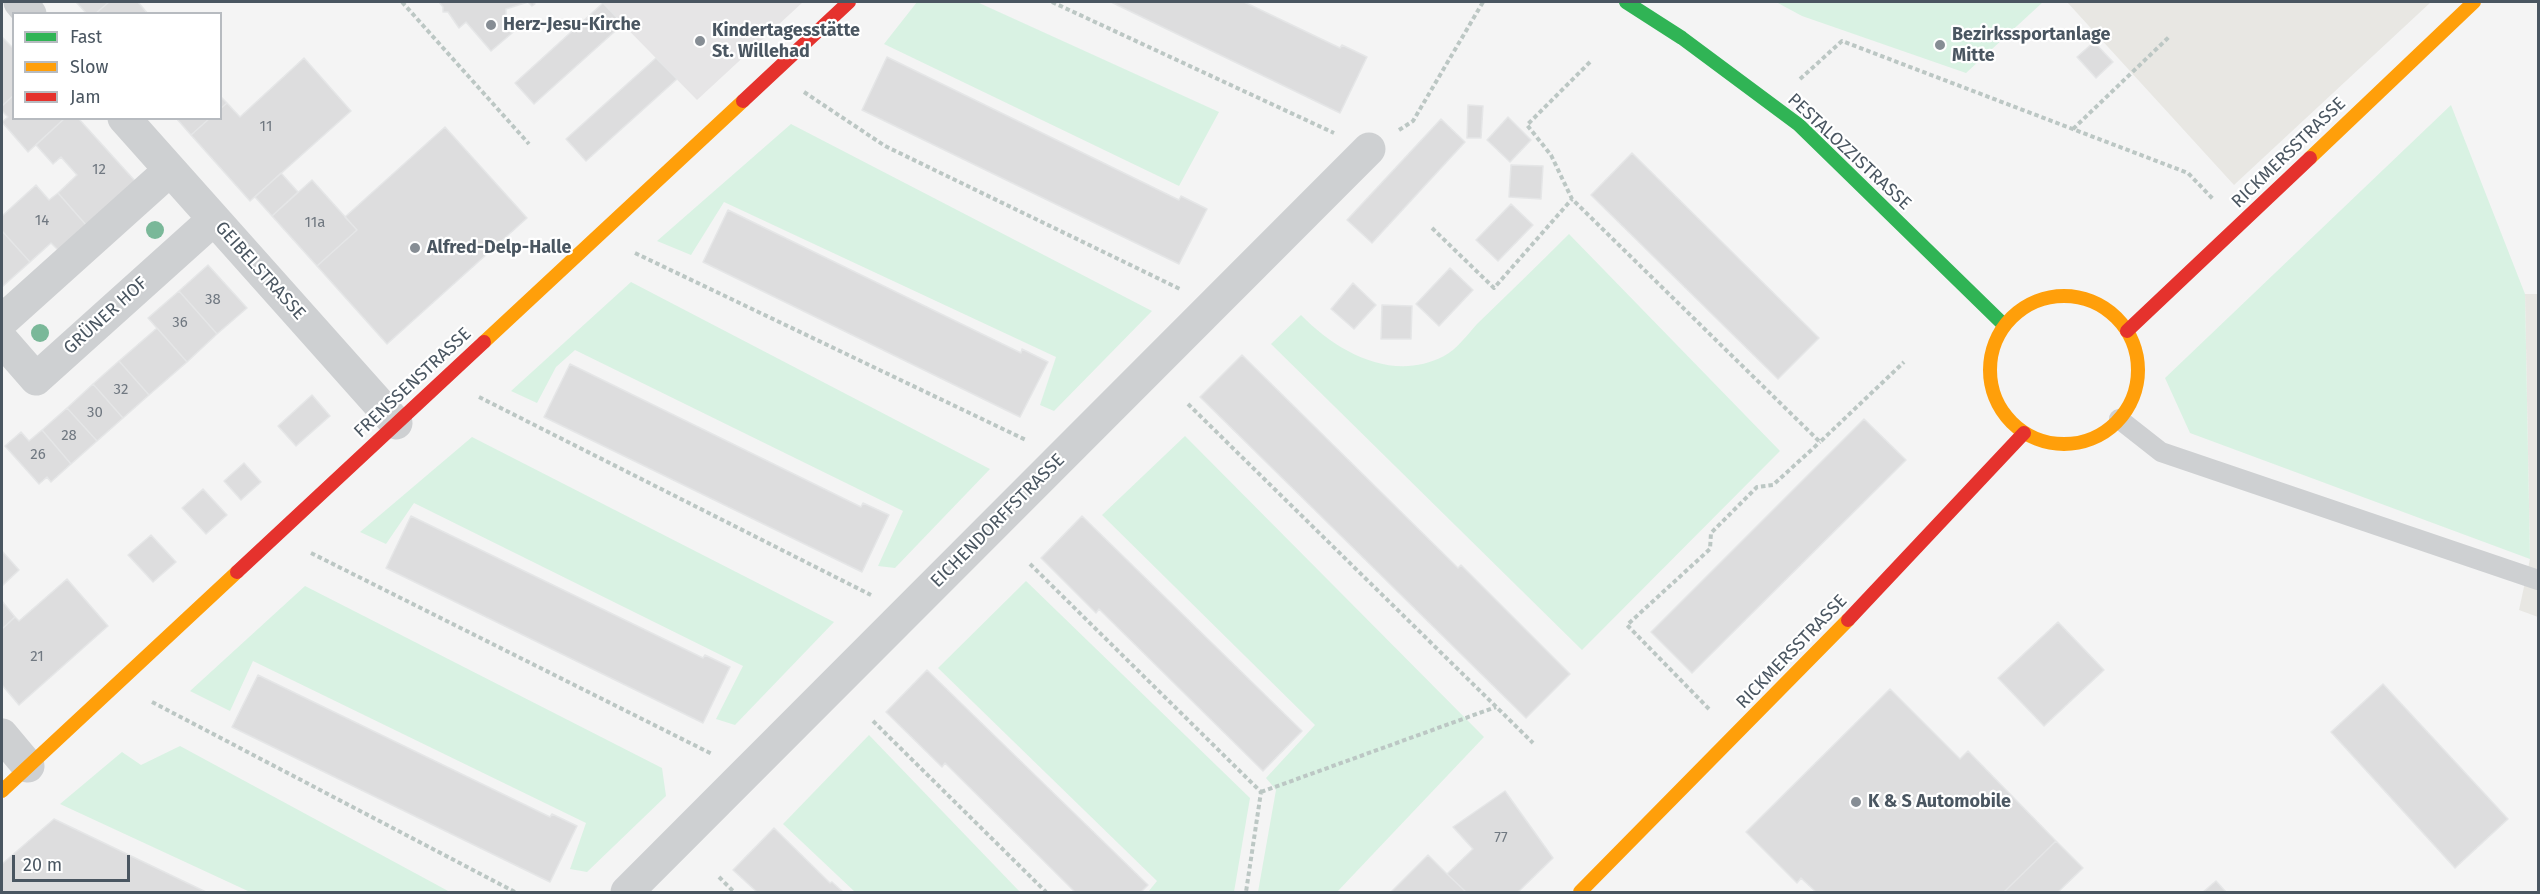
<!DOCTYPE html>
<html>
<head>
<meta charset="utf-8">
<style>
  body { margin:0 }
  #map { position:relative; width:2540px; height:894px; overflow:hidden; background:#f4f4f4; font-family:"Fira Sans",sans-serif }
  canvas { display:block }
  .frame { position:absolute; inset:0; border:3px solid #4a5661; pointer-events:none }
  .legend { position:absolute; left:12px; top:12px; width:210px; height:108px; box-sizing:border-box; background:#fff; border:2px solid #b7bbc0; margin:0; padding:8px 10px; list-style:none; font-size:18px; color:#4a5661 }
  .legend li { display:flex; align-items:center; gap:12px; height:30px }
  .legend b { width:30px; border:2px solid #b7bbc0 }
  .scale { position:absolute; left:12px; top:855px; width:118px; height:27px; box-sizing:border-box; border:3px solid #4a5661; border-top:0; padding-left:8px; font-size:18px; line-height:21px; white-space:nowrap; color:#4a5661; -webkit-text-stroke:4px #fff; paint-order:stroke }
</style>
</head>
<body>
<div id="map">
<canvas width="2540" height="894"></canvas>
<div class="frame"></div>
<ul class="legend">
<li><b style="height:8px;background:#30b455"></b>Fast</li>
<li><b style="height:8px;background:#ff9f0a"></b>Slow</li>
<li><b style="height:8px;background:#e5322d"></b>Jam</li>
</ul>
<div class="scale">20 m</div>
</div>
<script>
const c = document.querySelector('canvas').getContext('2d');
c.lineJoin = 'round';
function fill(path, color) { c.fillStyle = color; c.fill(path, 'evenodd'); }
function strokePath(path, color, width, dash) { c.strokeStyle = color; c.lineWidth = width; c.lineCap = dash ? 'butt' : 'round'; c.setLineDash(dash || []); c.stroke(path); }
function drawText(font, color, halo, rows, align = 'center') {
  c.font = font + ' "Fira Sans",sans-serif'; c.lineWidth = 4.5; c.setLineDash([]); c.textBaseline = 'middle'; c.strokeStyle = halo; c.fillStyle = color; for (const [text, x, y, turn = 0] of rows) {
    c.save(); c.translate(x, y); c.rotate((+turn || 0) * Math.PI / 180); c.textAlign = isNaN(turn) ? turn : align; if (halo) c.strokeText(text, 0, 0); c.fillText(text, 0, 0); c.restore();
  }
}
const commercial = new Path2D(`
  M 2067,2 L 2431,2 L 2234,185 Z
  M 2525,294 L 2538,294 L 2538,617 L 2519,610 L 2530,559 Z`);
const education = new Path2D(`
  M 601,2 L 803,2 L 697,100 Z`);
const green = new Path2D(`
  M 917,2 L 977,2 L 1219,112 L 1179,186 L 884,44 Z
  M 1776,2 L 2043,2 L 1966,73 L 1802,16 Z
  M 2451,105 L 2525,294 L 2530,559 L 2190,433 L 2165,378 Z
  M 791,124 L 1152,311 L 1054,411 L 1040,405 L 1056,357 L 724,202 L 691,255 L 657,241 Z
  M 1569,234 L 1780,451 L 1582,650 L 1271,344 L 1301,315 C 1337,352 1393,383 1444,356 C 1456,350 1468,334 1477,324 C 1508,294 1539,264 1569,234 Z
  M 631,282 L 990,469 L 895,568 L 878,566 L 903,511 L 575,350 L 556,367 L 537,403 L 511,391 Z
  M 1185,436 L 1484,737 L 1337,892 L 1258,892 L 1276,790 L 1266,778 L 1315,725 L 1102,515 Z
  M 472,437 L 834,622 L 735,725 L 716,719 L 743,666 L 414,503 L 386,544 L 360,532 Z
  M 1026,581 L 1250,798 L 1234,892 L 1148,892 L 1157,881 L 938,668 Z
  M 305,586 L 662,768 L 666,796 L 587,872 L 570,869 L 586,823 L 253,661 L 230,711 L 190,691 Z
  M 869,735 L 1020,892 L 855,892 L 783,824 Z
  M 180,746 L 450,892 L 250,892 L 60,804 L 122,752 L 141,765 Z`);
const building = new Path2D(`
  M 76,2 L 109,2 L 95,14 L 87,14 Z
  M 109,2 L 138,2 L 148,14 L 95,14 Z
  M 439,2 L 533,2 L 535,4 L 532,6 L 528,2 L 506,9 L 506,16 L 518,28 L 491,51 L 466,22 L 459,28 L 448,12 L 443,12 L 443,7 Z
  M 1111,2 L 1244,2 L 1340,48 L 1342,45 L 1367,57 L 1340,113 Z
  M 603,3 L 623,24 L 534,104 L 515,83 Z
  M 2,37 L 14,49 L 14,95 L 2,106 Z
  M 2094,42 L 2113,62 L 2096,78 L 2077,57 Z
  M 887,57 L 1179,200 L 1181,196 L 1207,209 L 1179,264 L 862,110 Z
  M 304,58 L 351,111 L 250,201 L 191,135 L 210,118 L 220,118 L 220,109 L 227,103 L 240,117 Z
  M 656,58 L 677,79 L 586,161 L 566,139 Z
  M 14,95 L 14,118 L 65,118 L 28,152 L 2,122 L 8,117 L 2,111 L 2,106 Z
  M 220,96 L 227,103 L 220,109 Z
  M 1468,105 L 1483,106 L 1481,138 L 1467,138 Z
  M 1508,117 L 1531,140 L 1510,162 L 1487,140 Z
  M 65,118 L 78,118 L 136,182 L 87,226 L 58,193 L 77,175 L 61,157 L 53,164 L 36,145 Z
  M 176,118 L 210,118 L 191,135 Z
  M 1441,119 L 1465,142 L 1372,243 L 1347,220 Z
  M 445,127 L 527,218 L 387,344 L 317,266 L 357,230 L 345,217 Z
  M 1632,153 L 1819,338 L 1778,379 L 1591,195 Z
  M 1511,165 L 1543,166 L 1541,199 L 1509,197 Z
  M 281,173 L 298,192 L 272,216 L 255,197 Z
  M 312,180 L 357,230 L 317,266 L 272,216 Z
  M 36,185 L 49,200 L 58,193 L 87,226 L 59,251 L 51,243 L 30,262 L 2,231 L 2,216 Z
  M 1511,204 L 1533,225 L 1498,261 L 1476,240 Z
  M 728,210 L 1021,353 L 1022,349 L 1048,362 L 1020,417 L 703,262 Z
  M 2,231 L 30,262 L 2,287 Z
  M 208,265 L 247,308 L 217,334 L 179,291 Z
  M 1450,268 L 1473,290 L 1439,326 L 1416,304 Z
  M 1353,283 L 1376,305 L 1354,329 L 1331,309 Z
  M 179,291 L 217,334 L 187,362 L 148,318 Z
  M 1382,305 L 1412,306 L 1411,339 L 1381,339 Z
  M 157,328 L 187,362 L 149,395 L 119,361 Z
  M 1242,355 L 1458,568 L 1461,565 L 1570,674 L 1526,718 L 1200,397 Z
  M 119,361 L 149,395 L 123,418 L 93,384 Z
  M 570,364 L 861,507 L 863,503 L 889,515 L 862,572 L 544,417 Z
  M 93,384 L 123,418 L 97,441 L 67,408 Z
  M 312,395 L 330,416 L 296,446 L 278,426 Z
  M 67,408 L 97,441 L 71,464 L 42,430 Z
  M 1864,419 L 1906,460 L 1692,673 L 1651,632 Z
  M 42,430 L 71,464 L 51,482 L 47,477 L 39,484 L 5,446 L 21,432 L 29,441 Z
  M 244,463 L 261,482 L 241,500 L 224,481 Z
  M 203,489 L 227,515 L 206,534 L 182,508 Z
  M 411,516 L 703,658 L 705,655 L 730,667 L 703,723 L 386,568 Z
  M 1082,516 L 1302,731 L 1263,771 L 1099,609 L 1096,613 L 1041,558 Z
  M 151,535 L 176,562 L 153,582 L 128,555 Z
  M 2,551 L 19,570 L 2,586 Z
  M 67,579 L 108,626 L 19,705 L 2,685 L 2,629 L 15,617 L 19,621 Z
  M 2,601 L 15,617 L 2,629 Z
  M 2058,622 L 2104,670 L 2044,726 L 1998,678 Z
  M 927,670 L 1148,885 L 1141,892 L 1075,892 L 945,763 L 942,767 L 886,712 Z
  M 258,675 L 550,817 L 552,814 L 577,826 L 550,882 L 232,727 Z
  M 2383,684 L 2508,819 L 2455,868 L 2331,732 Z
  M 1890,689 L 1960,759 L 1968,751 L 2056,841 L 2004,892 L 1816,892 L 1801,878 L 1797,883 L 1746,832 Z
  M 1505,791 L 1553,858 L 1518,892 L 1466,892 L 1447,874 L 1473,849 L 1453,827 Z
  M 54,819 L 206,892 L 2,892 L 2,864 Z
  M 774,828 L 830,883 L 832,882 L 843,892 L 757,892 L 733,870 Z
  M 2056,841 L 2083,868 L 2058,892 L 2004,892 Z
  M 1428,855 L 1447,874 L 1466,892 L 1391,892 Z
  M 2216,881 L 2226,892 L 2203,892 Z`);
const path = new Path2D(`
  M 402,2 L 529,144
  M 1052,2 L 1334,133
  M 1590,62 L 1527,125 L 1551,155 L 1572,199 L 1820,442 L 1904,362
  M 1800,79 L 1842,41 L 2188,173 L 2213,199
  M 804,92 L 885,146 L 1180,289
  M 2073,129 L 2170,36
  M 1399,130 L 1413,121 L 1483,2
  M 1432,228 L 1494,288 L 1572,199
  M 635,253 L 1026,440
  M 479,397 L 871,595
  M 1188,404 L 1533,743
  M 311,553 L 712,754
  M 1030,564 L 1261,792 L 1246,892
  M 152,702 L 515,892
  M 1709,709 L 1627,625 L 1710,549 L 1711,533 L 1757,487 L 1773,485 L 1820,442
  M 873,721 L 1046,892
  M 1261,792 L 1496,707
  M 719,877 L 734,892`);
const lane = new Path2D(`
  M 2119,419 L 2161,452 L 2538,580`);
const street = new Path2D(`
  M 20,2 L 30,14
  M 124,118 L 396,423
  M 2,321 L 170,170
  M 2,340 L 36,379 L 214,219
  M 2,735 L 28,766
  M 627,892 L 1369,149`);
const fast = new Path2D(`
  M 1626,2 L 1682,38 L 1799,125 L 2004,325`);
const slow = new Path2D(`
  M 2310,158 L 2474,2
  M1990 370a74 74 0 1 1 148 0a74 74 0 1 1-148 0Z
  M 484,342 L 743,101
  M 2,791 L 237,572
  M 1580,892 L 1848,620`);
const jam = new Path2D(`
  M 743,101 L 849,2
  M 2127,331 L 2310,158
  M 237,572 L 484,342
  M 1848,620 L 2024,433`);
const trees = [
  [155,230],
  [40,333]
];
const markers = [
  [491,25,6,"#868d94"],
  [700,41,6,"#868d94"],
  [1940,45,6,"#868d94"],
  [415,248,6,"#868d94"],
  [1856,802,6,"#868d94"]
];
const numberNames = [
  ["11",266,127],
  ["12",99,170],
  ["14",42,221],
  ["11a",315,223],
  ["38",213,300],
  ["36",180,323],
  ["32",121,390],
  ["30",95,413],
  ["28",69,436],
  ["26",38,455],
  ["21",37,657],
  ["77",1501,838]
];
const poiNames = [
  ["Herz-Jesu-Kirche",503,25],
  ["Kindertagesstätte",712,31],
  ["St. Willehad",712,52],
  ["Bezirkssportanlage",1952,35],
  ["Mitte",1952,56],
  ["Alfred-Delp-Halle",427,248],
  ["K & S Automobile",1868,802]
];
const streetNames = [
  ["PESTALOZZISTRASSE",1849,152,43],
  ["RICKMERSSTRASSE",2289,153,-44],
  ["GEIBELSTRASSE",260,271,48],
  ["GRÜNER HOF",106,316,-42],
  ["FRENSSENSTRASSE",413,383,-43],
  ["EICHENDORFFSTRASSE",998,521,-45],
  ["RICKMERSSTRASSE",1792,652,-46]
];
fill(commercial, '#e8e7e3');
fill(education, '#e6e5e6');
fill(green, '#d9f2e3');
fill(building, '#ddddde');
strokePath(building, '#e5e6e7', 1.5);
strokePath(path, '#bcc7c4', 4, [4.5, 3]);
strokePath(lane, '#ced0d2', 20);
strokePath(street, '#ced0d2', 33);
strokePath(fast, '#30b455', 14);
strokePath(slow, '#ff9f0a', 14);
strokePath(jam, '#e5322d', 14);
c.fillStyle = '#7ab899';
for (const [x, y] of trees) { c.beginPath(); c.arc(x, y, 9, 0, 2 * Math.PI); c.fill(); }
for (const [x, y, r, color] of markers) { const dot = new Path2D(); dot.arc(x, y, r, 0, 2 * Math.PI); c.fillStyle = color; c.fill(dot); strokePath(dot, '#fff', 2); }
drawText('15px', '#707881', null, numberNames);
drawText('bold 18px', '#4a5661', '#fff', poiNames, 'left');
drawText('18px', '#4a5661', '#fff', streetNames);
</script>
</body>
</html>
